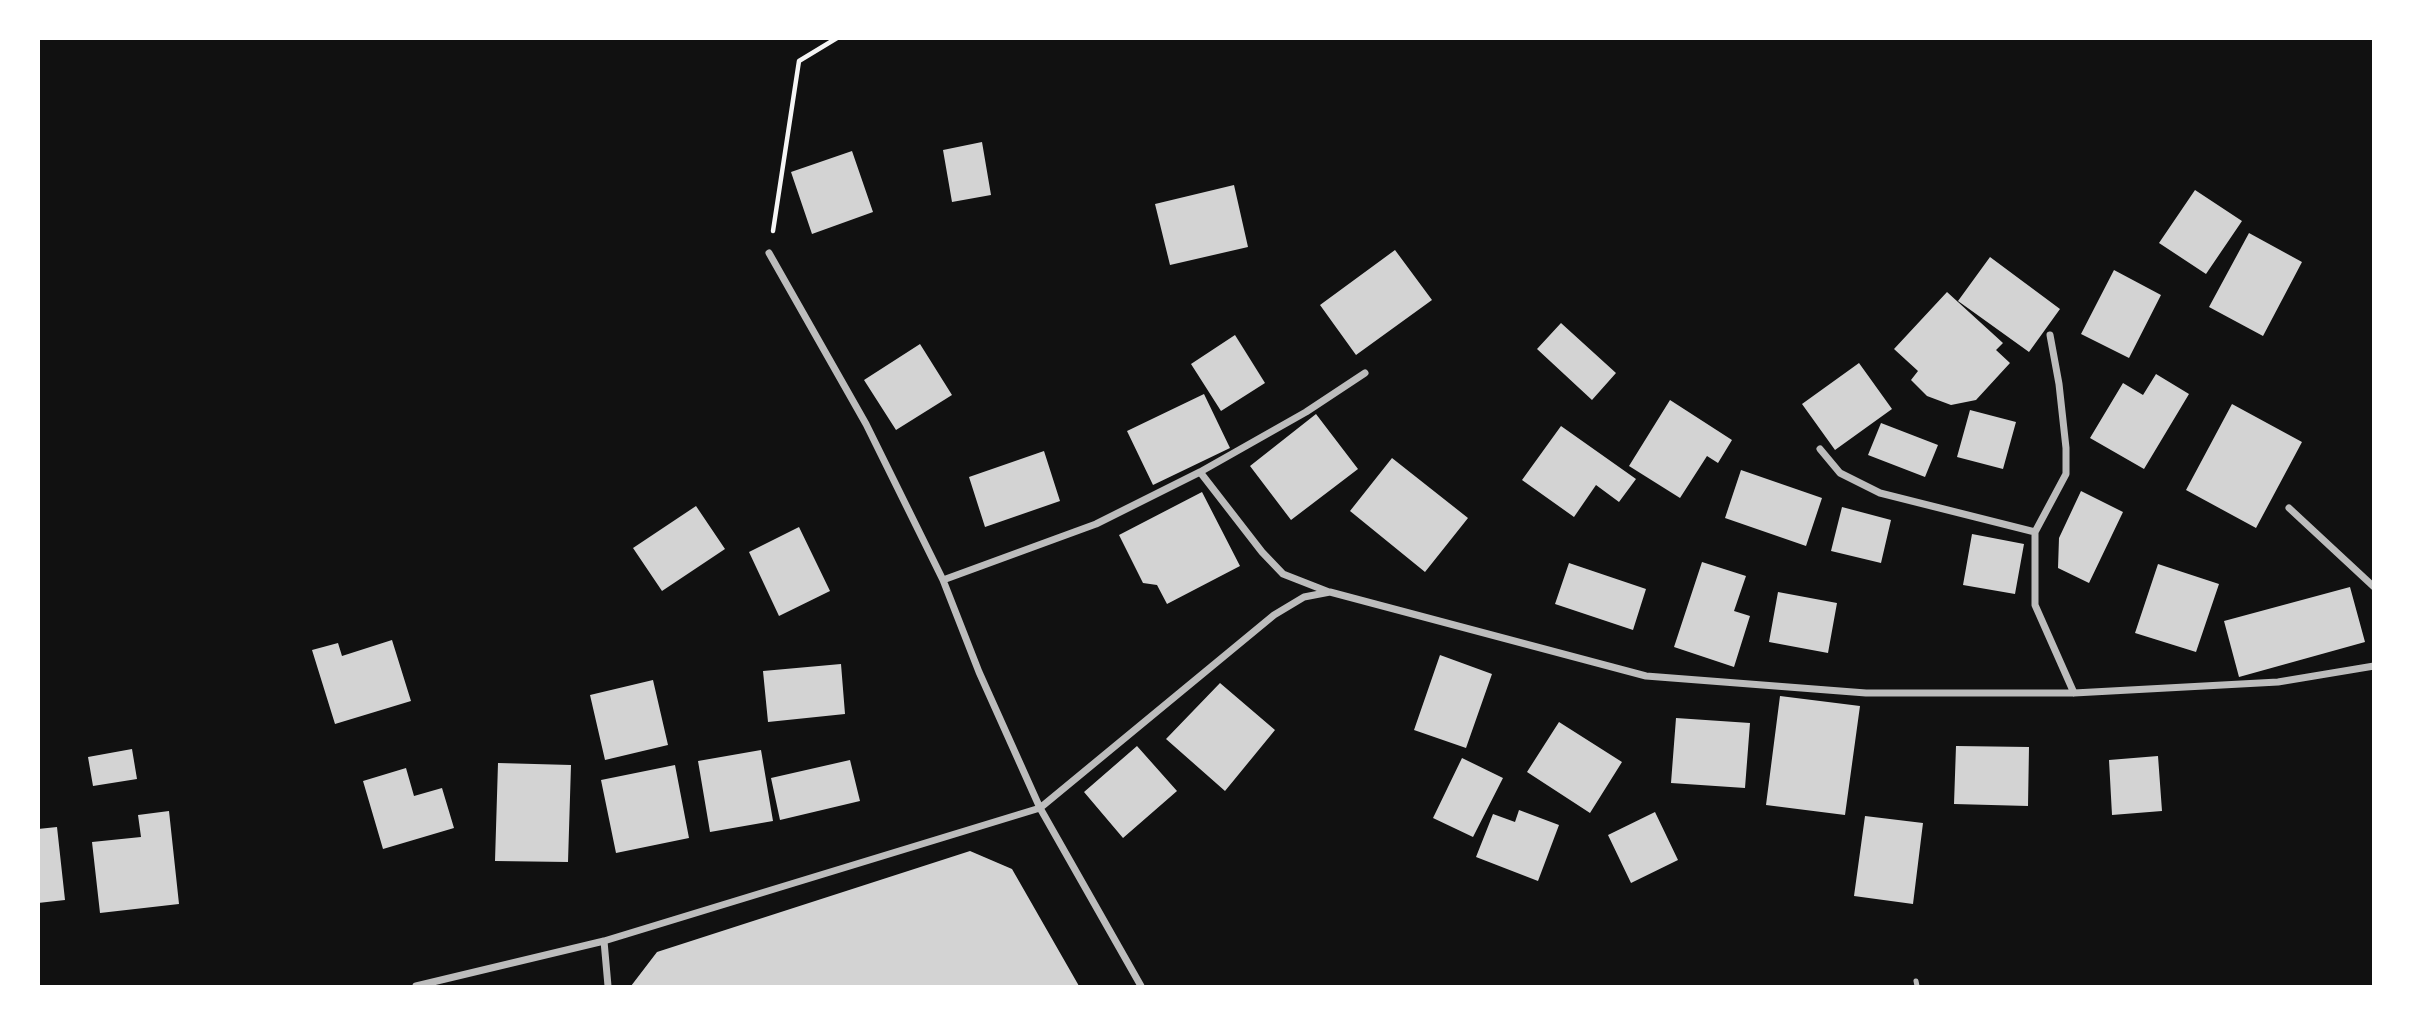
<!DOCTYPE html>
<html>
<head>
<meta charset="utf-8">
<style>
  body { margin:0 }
  #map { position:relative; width:2412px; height:1025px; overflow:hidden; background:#111; font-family:"Alegreya Sans",sans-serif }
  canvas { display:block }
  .frame { position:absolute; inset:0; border:40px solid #fff; pointer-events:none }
</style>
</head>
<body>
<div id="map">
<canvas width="2412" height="1025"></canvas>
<div class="frame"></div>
</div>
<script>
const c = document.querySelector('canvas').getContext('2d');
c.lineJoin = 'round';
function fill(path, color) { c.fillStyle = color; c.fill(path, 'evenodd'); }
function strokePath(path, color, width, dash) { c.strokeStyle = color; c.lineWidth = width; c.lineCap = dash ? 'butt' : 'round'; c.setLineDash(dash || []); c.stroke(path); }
const building = new Path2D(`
  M 982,142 L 991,195 L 952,202 L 943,150 Z
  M 852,151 L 873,212 L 812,234 L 791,172 Z
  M 1234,185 L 1248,247 L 1170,265 L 1155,204 Z
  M 2195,190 L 2242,221 L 2206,274 L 2159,243 Z
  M 2249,233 L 2302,262 L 2263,336 L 2209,307 Z
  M 1395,250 L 1432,300 L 1356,355 L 1320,305 Z
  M 1990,257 L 2060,309 L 2029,352 L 1958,301 Z
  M 2114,270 L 2161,295 L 2129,358 L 2081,334 Z
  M 1947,292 L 2003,343 L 1996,350 L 2010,363 L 1976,400 L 1951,405 L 1927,396 L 1911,380 L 1918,371 L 1894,349 Z
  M 1561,323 L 1616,373 L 1592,400 L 1537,349 Z
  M 1235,335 L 1265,383 L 1221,411 L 1191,364 Z
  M 920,344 L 952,395 L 896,430 L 864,380 Z
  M 1859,363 L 1892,409 L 1835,450 L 1802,404 Z
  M 2156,374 L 2189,394 L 2144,469 L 2090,438 L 2123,383 L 2143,395 Z
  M 1204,394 L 1230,448 L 1153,485 L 1127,431 Z
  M 1670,400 L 1732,440 L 1718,463 L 1707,456 L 1680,498 L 1629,466 Z
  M 2232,404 L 2302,442 L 2256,528 L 2186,490 Z
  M 1970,410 L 2016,422 L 2003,469 L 1957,457 Z
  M 1316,414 L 1358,469 L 1291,520 L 1250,466 Z
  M 1881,423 L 1938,445 L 1925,477 L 1868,455 Z
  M 1561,426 L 1636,479 L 1619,502 L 1596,485 L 1574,517 L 1522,480 Z
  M 1044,451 L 1060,501 L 985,527 L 969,477 Z
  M 1392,458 L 1468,518 L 1425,572 L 1350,511 Z
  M 1741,470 L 1822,498 L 1806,546 L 1725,518 Z
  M 2081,491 L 2123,512 L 2089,583 L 2058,568 L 2059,538 Z
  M 1202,492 L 1240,566 L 1167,604 L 1157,585 L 1143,583 L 1119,535 Z
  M 696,506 L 725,549 L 662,591 L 633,548 Z
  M 1842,507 L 1891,520 L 1881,563 L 1831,551 Z
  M 799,527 L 830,591 L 779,616 L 749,552 Z
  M 1972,534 L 2024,544 L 2015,594 L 1963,585 Z
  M 1702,562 L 1746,576 L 1734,611 L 1750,616 L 1734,667 L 1674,647 Z
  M 1569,563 L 1646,589 L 1633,630 L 1555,604 Z
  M 2158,564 L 2219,584 L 2196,652 L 2135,633 Z
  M 2350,587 L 2365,642 L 2239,677 L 2224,621 Z
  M 1778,592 L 1837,603 L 1828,653 L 1769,642 Z
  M 392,640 L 411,701 L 335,724 L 312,650 L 338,643 L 342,656 Z
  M 1440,655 L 1492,674 L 1466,748 L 1414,730 Z
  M 841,664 L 845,714 L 768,722 L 763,671 Z
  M 653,680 L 668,745 L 605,760 L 590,695 Z
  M 1220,683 L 1275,730 L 1225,791 L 1166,739 Z
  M 1780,696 L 1860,706 L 1845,815 L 1766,805 Z
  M 1676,718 L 1750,723 L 1745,788 L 1671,783 Z
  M 1559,722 L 1622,762 L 1590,813 L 1527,772 Z
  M 1137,746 L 1177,791 L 1123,838 L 1084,792 Z
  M 1956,746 L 2029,747 L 2028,806 L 1954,804 Z
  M 132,749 L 137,779 L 93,786 L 88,757 Z
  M 761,750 L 773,821 L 710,832 L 698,761 Z
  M 2158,756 L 2162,811 L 2112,815 L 2109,760 Z
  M 1462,758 L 1503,778 L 1473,837 L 1433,818 Z
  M 850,760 L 860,801 L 780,820 L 771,778 Z
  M 498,763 L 571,765 L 568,862 L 495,861 Z
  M 675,765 L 689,838 L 616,853 L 601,780 Z
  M 406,768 L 414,796 L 442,788 L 454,828 L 383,849 L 363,781 Z
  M 1519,810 L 1559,825 L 1538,881 L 1476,857 L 1493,814 L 1515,822 Z
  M 169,811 L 179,904 L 100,913 L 92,842 L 141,837 L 138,815 Z
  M 1655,812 L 1678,860 L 1631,883 L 1608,835 Z
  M 1865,816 L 1923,823 L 1913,904 L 1854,896 Z
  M 57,827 L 65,900 L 38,903 L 38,829 Z
  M 970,851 L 1012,869 L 1079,986 L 631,986 L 657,952 Z`);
const path = new Path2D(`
  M 773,231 L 799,61 L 837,38`);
const service = new Path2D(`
  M 1916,981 L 1917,986`);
const minor = new Path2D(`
  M 769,253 L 866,424 L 943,580
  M 2050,335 L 2059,384 L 2066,448 L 2066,474 L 2035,532 L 2035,605 L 2074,693
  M 1820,449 L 1840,473 L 1880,493 L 2035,532
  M 1200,472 L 1262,552 L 1283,574 L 1329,592
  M 2289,508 L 2374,587
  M 604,941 L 608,986
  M 416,986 L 604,941 L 1040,808 L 1274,615 L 1304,597 L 1330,592 L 1646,676 L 1866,693 L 2074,693 L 2278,682 L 2374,666
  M 1141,986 L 1040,808 L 979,672 L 943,580 L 1096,524 L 1200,472 L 1306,412 L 1365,373`);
fill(building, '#d3d3d3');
strokePath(path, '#f5f5f5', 4.5);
strokePath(service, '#bcbcbc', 5);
strokePath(minor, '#bcbcbc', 7);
</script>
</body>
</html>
